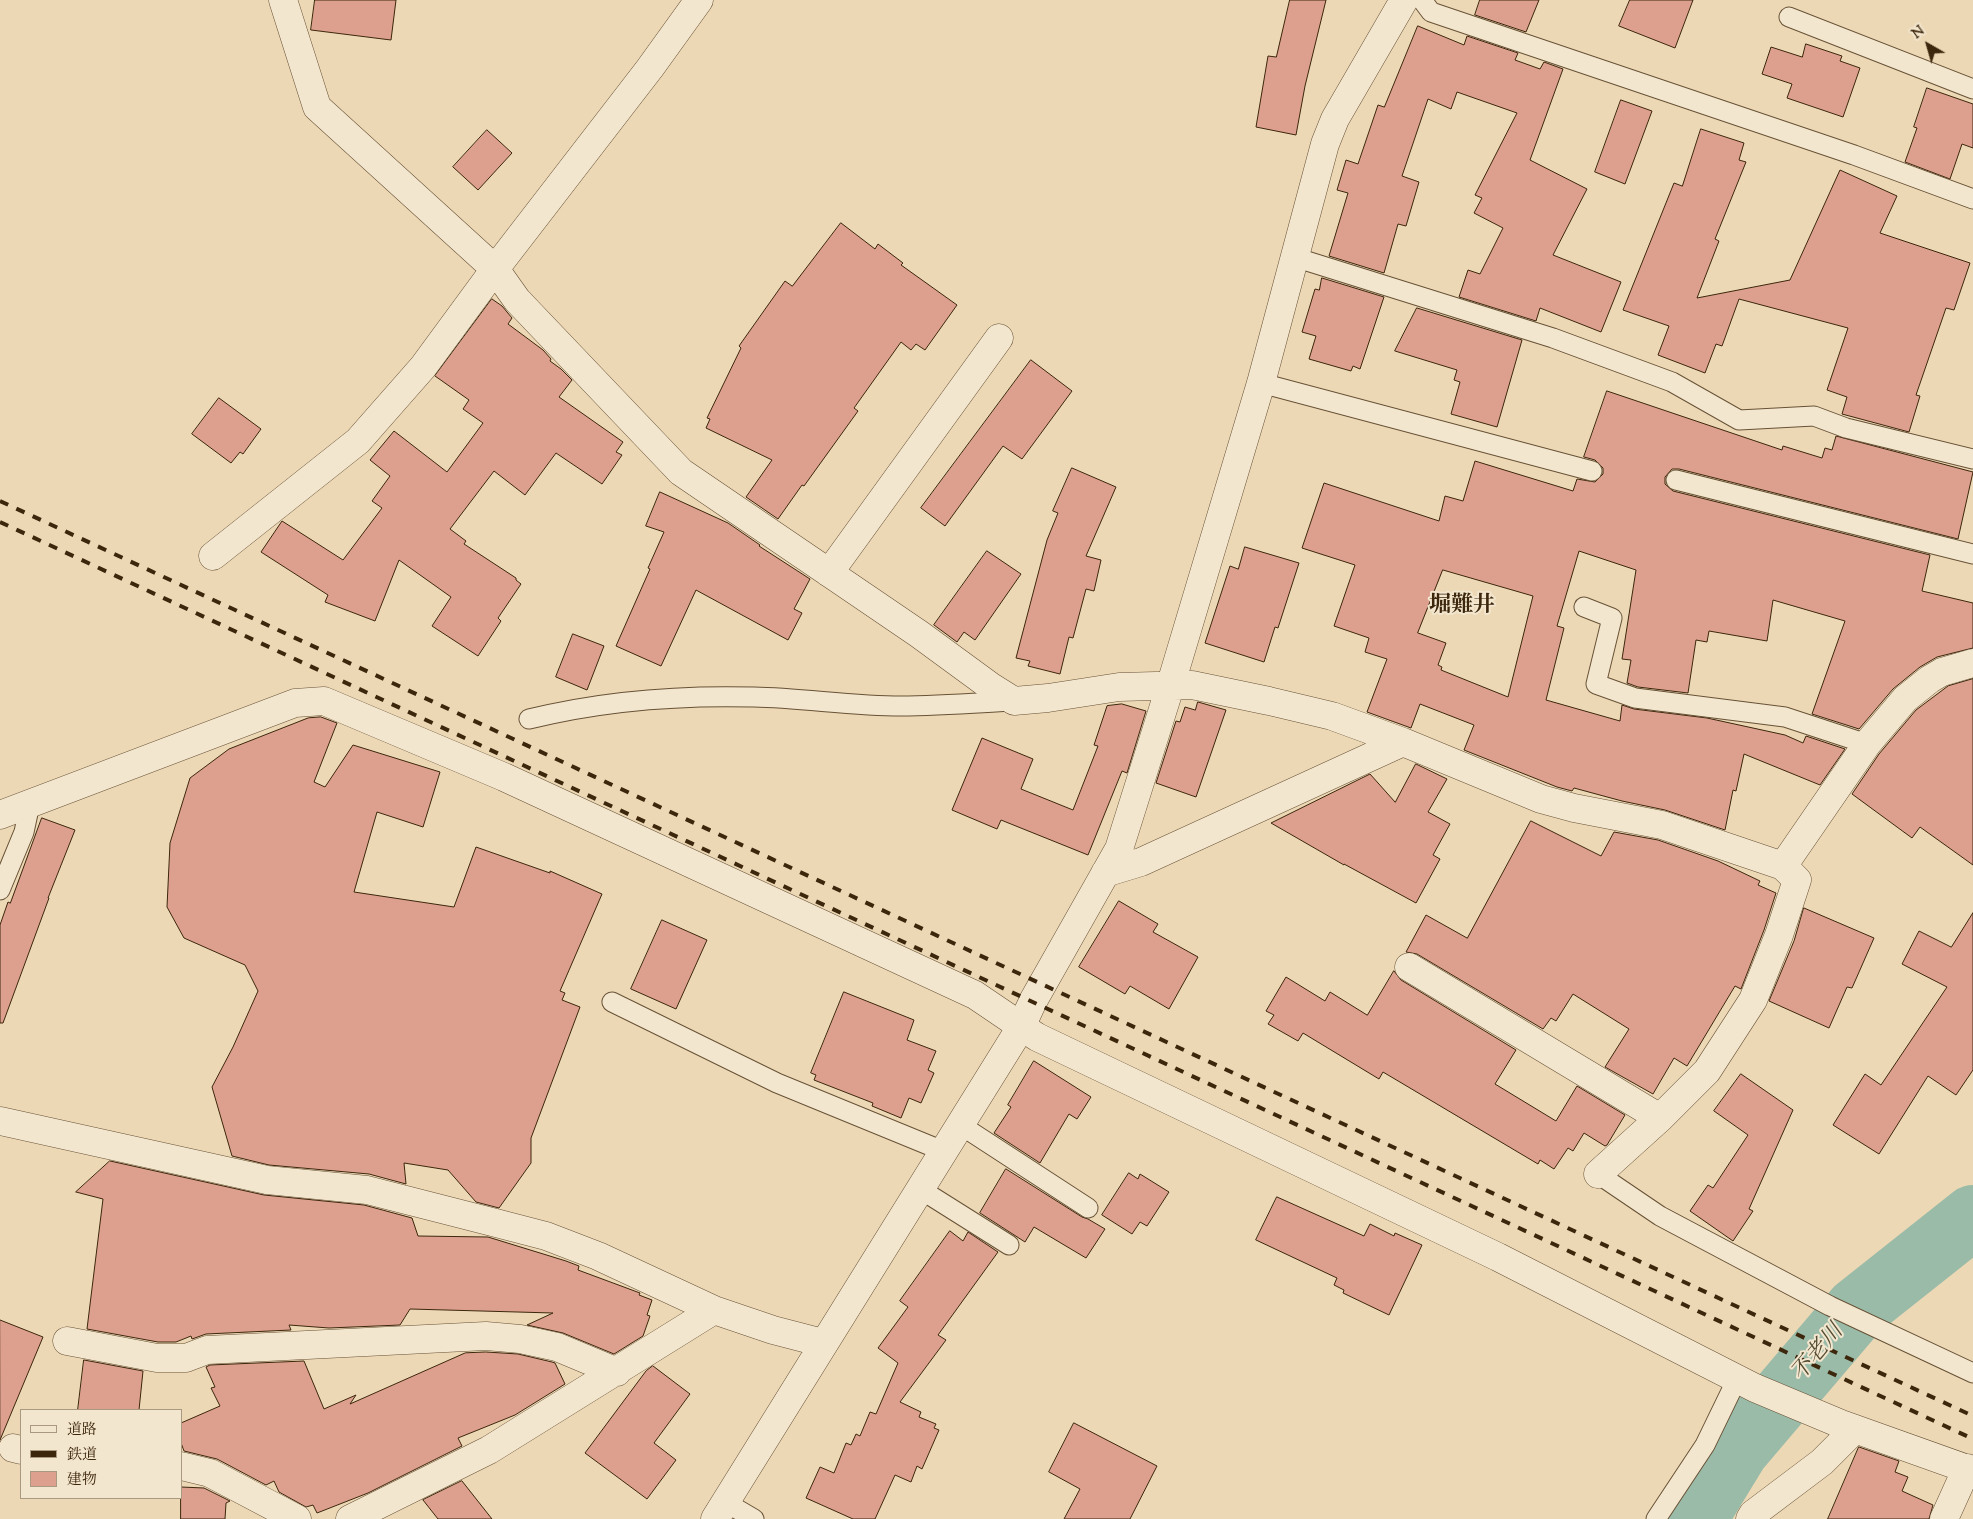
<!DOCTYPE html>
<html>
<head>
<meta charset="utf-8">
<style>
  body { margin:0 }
  #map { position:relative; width:1973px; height:1519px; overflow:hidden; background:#ecd8b5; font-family:"Sorts Mill Goudy","Noto Serif JP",serif }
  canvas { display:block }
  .legend { position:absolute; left:20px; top:1409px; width:162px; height:90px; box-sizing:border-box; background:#f3e6cf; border:1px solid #aa9981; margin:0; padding:6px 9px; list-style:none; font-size:15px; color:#3c260c }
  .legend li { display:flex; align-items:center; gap:10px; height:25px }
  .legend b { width:25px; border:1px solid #aa9981 }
  .north { position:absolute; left:1903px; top:20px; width:50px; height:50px; -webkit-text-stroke:4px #f3e6cf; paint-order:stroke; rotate:322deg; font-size:14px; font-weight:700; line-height:20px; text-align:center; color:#3c260c }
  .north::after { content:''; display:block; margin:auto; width:18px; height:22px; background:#3c260c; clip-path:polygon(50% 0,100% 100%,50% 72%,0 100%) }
</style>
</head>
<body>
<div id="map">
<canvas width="1973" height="1519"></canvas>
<ul class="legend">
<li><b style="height:6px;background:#f3e6cf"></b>道路</li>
<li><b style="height:6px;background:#3c260c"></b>鉄道</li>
<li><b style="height:14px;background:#dda08f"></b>建物</li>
</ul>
<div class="north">N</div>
</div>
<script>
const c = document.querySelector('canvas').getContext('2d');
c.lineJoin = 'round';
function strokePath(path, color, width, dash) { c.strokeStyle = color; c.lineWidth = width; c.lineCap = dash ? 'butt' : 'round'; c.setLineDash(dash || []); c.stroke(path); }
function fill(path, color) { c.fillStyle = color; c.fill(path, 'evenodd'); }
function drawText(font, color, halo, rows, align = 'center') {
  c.font = font + ' "Sorts Mill Goudy","Noto Serif JP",serif'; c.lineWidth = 4; c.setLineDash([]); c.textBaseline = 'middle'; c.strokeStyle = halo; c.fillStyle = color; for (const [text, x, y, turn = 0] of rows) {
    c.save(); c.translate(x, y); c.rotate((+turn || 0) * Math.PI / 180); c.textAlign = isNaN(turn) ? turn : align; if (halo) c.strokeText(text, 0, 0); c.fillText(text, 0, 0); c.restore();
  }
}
const river = new Path2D(`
  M 1695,1519 L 1737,1450 L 1857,1309 L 1973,1217`);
const building = new Path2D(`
  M 315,0 L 396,0 L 391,40 L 311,30 Z
  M 1290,0 L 1326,0 L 1305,86 L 1296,135 L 1256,127 L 1268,56 L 1276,57 Z
  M 1480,0 L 1539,0 L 1526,32 L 1475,15 Z
  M 1630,0 L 1693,0 L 1675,48 L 1619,26 Z
  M 1418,26 L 1464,45 L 1467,36 L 1518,53 L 1515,60 L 1540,69 L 1544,62 L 1563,69 L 1530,160 L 1587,189 L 1553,255 L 1621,282 L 1601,332 L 1540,308 L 1536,321 L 1459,297 L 1468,270 L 1480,274 L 1503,228 L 1474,213 L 1482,198 L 1475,195 L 1517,113 L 1457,92 L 1451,109 L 1428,99 L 1402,176 L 1419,182 L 1406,226 L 1398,224 L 1384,273 L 1329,256 L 1348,193 L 1337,190 L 1346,160 L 1358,164 L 1378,105 L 1384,107 Z
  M 1806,44 L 1842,56 L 1840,61 L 1860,68 L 1843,117 L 1787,98 L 1792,84 L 1762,74 L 1771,47 L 1802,57 Z
  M 1927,88 L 1973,104 L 1973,148 L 1962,144 L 1950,179 L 1905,162 L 1917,128 L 1914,127 Z
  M 1621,100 L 1652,111 L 1625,184 L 1595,172 Z
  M 1701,129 L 1744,143 L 1739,160 L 1746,162 L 1715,239 L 1719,241 L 1697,298 L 1790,280 L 1840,170 L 1897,196 L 1880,233 L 1970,263 L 1954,310 L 1946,308 L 1916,395 L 1920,396 L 1909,432 L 1842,414 L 1847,397 L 1827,390 L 1848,328 L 1739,299 L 1722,346 L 1716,344 L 1705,373 L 1658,355 L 1669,326 L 1623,310 L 1674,183 L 1682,186 Z
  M 487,130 L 512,153 L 478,190 L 453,167 Z
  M 841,223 L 875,249 L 878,244 L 903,263 L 901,265 L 957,305 L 925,350 L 916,344 L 911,350 L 901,342 L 854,408 L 858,411 L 804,486 L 802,485 L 778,519 L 746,497 L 772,460 L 706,428 L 710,419 L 707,418 L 741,348 L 739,346 L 785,281 L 792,286 Z
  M 1322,278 L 1384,297 L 1360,369 L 1353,366 L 1351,371 L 1309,359 L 1316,336 L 1302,332 L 1315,289 L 1319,290 Z
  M 492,299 L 502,306 L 512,318 L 508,324 L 543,350 L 551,359 L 550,361 L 561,369 L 572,380 L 559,397 L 623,442 L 616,452 L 622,455 L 602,484 L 556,453 L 525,495 L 494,471 L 450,529 L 466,541 L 464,544 L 516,578 L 516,580 L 521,584 L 498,618 L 501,621 L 478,656 L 432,626 L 451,597 L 399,560 L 375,621 L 325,602 L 328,595 L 261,552 L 282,521 L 343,560 L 382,508 L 372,501 L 390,476 L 370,460 L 394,431 L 447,472 L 483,423 L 463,409 L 469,400 L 435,376 Z
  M 1417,308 L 1522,340 L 1497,427 L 1451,414 L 1460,382 L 1454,380 L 1457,370 L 1395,351 Z
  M 1031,360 L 1072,391 L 1022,459 L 1003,446 L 945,526 L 921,508 Z
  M 1607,391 L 1782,450 L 1783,446 L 1822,458 L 1825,448 L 1832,450 L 1836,436 L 1973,472 L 1958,539 L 1679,469 L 1672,469 L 1665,477 L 1665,484 L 1673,491 L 1930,555 L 1922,591 L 1973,603 L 1973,648 L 1937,657 L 1920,667 L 1893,689 L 1859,729 L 1812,714 L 1845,621 L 1773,600 L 1767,641 L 1709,631 L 1707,642 L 1696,640 L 1688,693 L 1638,687 L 1627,683 L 1631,660 L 1622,659 L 1636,570 L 1579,551 L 1557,626 L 1564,628 L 1546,700 L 1620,721 L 1622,705 L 1634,709 L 1707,718 L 1785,735 L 1803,743 L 1806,736 L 1845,749 L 1820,785 L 1744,754 L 1736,791 L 1733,790 L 1725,830 L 1665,810 L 1622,801 L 1574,788 L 1572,791 L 1557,787 L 1464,750 L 1474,725 L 1420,704 L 1411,728 L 1367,712 L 1387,659 L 1365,652 L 1369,638 L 1334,626 L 1355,565 L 1302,548 L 1324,483 L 1439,521 L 1445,496 L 1463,501 L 1475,461 L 1573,491 L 1577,479 L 1595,482 L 1603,474 L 1603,468 L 1595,460 L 1584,457 ZM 1443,570 L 1533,596 L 1508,697 L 1441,670 L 1442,667 L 1438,665 L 1446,643 L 1418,633 Z
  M 219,398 L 261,429 L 243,454 L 240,452 L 231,463 L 192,434 Z
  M 1072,468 L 1116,487 L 1086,556 L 1101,560 L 1094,591 L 1086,589 L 1073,638 L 1069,637 L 1060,674 L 1028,666 L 1030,661 L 1016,658 L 1047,540 L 1058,513 L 1053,511 Z
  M 660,492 L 728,523 L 760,545 L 759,546 L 810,579 L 794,609 L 802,613 L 788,640 L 696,590 L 661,666 L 616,646 L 650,569 L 648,568 L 664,532 L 646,526 Z
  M 1245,547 L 1299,563 L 1278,628 L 1275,627 L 1264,662 L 1205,643 L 1230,566 L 1238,569 Z
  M 987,551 L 1021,574 L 975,640 L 964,632 L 957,642 L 934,625 Z
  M 573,634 L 604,646 L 587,690 L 556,677 Z
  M 1973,679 L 1973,865 L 1920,827 L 1912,838 L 1852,794 L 1879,754 L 1916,710 L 1948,686 Z
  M 1198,702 L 1226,710 L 1196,797 L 1156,783 L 1176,721 L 1180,722 L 1185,707 L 1195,710 Z
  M 1122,704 L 1146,711 L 1127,773 L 1122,771 L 1088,855 L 1001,820 L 997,829 L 952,810 L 982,738 L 1033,759 L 1021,789 L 1073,810 L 1098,746 L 1094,745 L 1107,706 Z
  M 321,717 L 337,723 L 314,782 L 325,787 L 353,745 L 440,772 L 423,827 L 377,812 L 354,892 L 454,907 L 476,847 L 550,873 L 550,871 L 602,894 L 560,991 L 565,993 L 562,1000 L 580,1007 L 531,1138 L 531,1163 L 499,1208 L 476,1202 L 448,1170 L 404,1163 L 406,1184 L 369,1174 L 269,1165 L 232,1156 L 212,1087 L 233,1047 L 258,991 L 245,965 L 184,938 L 167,907 L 170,843 L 190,778 L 229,749 L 308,718 Z
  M 1416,764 L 1447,779 L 1428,812 L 1450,824 L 1433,855 L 1440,859 L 1416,903 L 1344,864 L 1344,865 L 1271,823 L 1370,774 L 1395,802 Z
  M 42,818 L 75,830 L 48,898 L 49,898 L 3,1023 L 0,1023 L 0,925 L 8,902 L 10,903 Z
  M 1531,821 L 1601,856 L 1614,832 L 1658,840 L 1718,861 L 1760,881 L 1758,885 L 1776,893 L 1764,930 L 1741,989 L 1735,986 L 1687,1066 L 1674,1058 L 1653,1094 L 1605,1067 L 1629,1029 L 1573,994 L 1556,1021 L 1551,1018 L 1543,1029 L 1417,954 L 1406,952 L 1426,915 L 1467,938 Z
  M 1119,901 L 1158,924 L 1153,932 L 1198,957 L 1169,1009 L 1130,986 L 1125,994 L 1079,967 Z
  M 1804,908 L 1874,938 L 1852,988 L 1847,987 L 1829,1028 L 1769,1001 L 1794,941 Z
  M 1973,913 L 1973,1070 L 1956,1095 L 1928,1076 L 1879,1154 L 1833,1125 L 1865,1074 L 1881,1085 L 1947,987 L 1902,964 L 1919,931 L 1951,947 Z
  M 662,920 L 707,940 L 676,1009 L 631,989 Z
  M 1394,971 L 1401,980 L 1516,1050 L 1495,1084 L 1556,1121 L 1577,1086 L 1625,1115 L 1607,1145 L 1605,1146 L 1584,1133 L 1573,1151 L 1568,1148 L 1554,1169 L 1540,1160 L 1538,1164 L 1383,1072 L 1379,1079 L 1303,1033 L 1298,1041 L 1268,1024 L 1274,1015 L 1266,1011 L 1286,977 L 1325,1001 L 1330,992 L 1367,1015 Z
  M 844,992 L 914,1020 L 907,1040 L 936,1051 L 928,1070 L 934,1073 L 921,1103 L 909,1098 L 901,1118 L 872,1106 L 873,1103 L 814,1080 L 816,1075 L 811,1073 Z
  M 1034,1061 L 1091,1097 L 1077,1119 L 1069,1114 L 1040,1163 L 994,1133 L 1011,1107 L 1008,1105 Z
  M 1741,1074 L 1793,1110 L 1749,1209 L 1753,1211 L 1733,1241 L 1690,1211 L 1708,1185 L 1713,1188 L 1748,1135 L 1714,1111 Z
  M 110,1161 L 264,1195 L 364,1205 L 412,1218 L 418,1236 L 488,1237 L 566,1261 L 579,1266 L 578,1270 L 640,1293 L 639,1295 L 652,1300 L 647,1315 L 650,1316 L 643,1336 L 614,1354 L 563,1333 L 527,1325 L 553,1313 L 410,1309 L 400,1325 L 329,1328 L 289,1325 L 291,1330 L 206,1334 L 192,1339 L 191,1336 L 176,1342 L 158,1342 L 87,1329 L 103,1199 L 76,1192 Z
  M 1006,1169 L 1082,1217 L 1088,1219 L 1105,1229 L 1086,1258 L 1034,1227 L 1025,1242 L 980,1213 Z
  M 1129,1173 L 1138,1179 L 1140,1174 L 1169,1192 L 1147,1226 L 1140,1222 L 1132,1234 L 1102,1215 Z
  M 1277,1197 L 1364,1236 L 1370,1224 L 1394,1236 L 1395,1233 L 1422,1245 L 1389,1315 L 1343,1293 L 1344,1290 L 1334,1285 L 1337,1278 L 1256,1240 Z
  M 950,1231 L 963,1241 L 968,1232 L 998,1252 L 938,1335 L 946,1340 L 900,1402 L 921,1412 L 919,1417 L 936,1424 L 934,1428 L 939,1430 L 922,1469 L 917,1466 L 911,1482 L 895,1475 L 875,1519 L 853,1519 L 806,1498 L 820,1467 L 834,1473 L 846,1443 L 851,1445 L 856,1434 L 860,1436 L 870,1412 L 876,1414 L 898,1363 L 878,1348 L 908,1307 L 900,1301 Z
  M 0,1320 L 43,1337 L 0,1440 Z
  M 486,1352 L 518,1354 L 552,1362 L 555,1363 L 565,1384 L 515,1415 L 458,1438 L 462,1446 L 368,1493 L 317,1513 L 313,1505 L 306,1507 L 279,1492 L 274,1481 L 266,1485 L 217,1459 L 184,1451 L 181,1443 L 181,1423 L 220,1406 L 211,1388 L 215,1387 L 206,1367 L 210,1365 L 304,1361 L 324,1409 L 356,1395 L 350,1404 L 465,1353 Z
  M 84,1360 L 143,1371 L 139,1410 L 78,1410 Z
  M 653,1366 L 690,1394 L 654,1443 L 676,1460 L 647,1499 L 585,1453 L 646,1371 Z
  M 1074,1423 L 1157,1466 L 1130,1519 L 1064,1519 L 1080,1489 L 1049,1472 Z
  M 1859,1447 L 1899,1461 L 1895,1472 L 1908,1477 L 1902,1491 L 1933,1505 L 1929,1519 L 1828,1519 Z
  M 462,1481 L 492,1519 L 438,1519 L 423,1500 Z
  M 181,1487 L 204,1488 L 230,1501 L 226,1503 L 225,1519 L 181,1519 Z`);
const service = new Path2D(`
  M 1422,0 L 1431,12 L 1854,155 L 1973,199
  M 1789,17 L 1973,89
  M 1294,257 L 1553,338 L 1672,382 L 1739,420 L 1814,416 L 1846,428 L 1973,459
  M 1261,383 L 1592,471
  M 1676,480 L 1973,554
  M 1584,607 L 1612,618 L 1596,684 L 1635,698 L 1785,717 L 1867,744
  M 529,719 C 602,701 679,695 754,697 C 803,698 852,706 901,706 C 939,706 977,703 1014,701
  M 0,890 L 24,832 L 30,804
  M 612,1002 L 777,1083 L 943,1151
  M 959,1124 L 1088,1208
  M 1598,1174 L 1660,1216 L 1830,1306 L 1973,1373
  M 920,1189 L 1009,1245
  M 725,1502 L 754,1519
  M 1656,1519 L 1705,1445 L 1737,1379`);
const minor = new Path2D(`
  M 283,0 L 317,107 L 495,269 L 517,300 L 681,472 L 919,634 L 990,686 L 1014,701 L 1048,698 L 1119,687 L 1192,685 L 1269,701 L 1332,716 L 1403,742 L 1541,799 L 1574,808 L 1662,825 L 1783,866 L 1867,744 L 1905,699 L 1930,679 L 1942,672 L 1973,663
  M 213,556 L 358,441 L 423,367 L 495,269 L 650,68 L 699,0
  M 829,573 L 999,338
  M 0,815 L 295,703 L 324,701 L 504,777 L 975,995 L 1037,1037 L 1498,1257 L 1755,1388 L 1841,1424 L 1973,1471
  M 1105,873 L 1141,862 L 1403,742
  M 1409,967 L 1660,1118
  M 0,1121 L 267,1180 L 367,1190 L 496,1223 L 546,1236 L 598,1256 L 714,1310 L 773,1330 L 823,1343
  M 1598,1174 L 1660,1118 L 1707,1071 L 1753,1000 L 1779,935 L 1797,880 L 1783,866
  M 67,1341 L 157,1358 L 186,1358 L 207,1350 L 486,1336 L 520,1339 L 557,1347 L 617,1372
  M 13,1448 L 21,1450
  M 181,1466 L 210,1473 L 297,1519
  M 350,1519 L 489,1450 L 714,1310
  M 715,1519 L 1021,1027 L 1033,1001 L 1119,849 L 1170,687 L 1261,383 L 1325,144 L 1335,119 L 1404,0
  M 1750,1519 L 1753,1514 L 1822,1462 L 1855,1429
  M 1944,1519 L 1967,1468`);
const rail = new Path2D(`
  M 0,501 L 1973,1416
  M 0,522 L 1973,1439`);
const neighbourhoodNames = [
  ["堀難井",1462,607]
];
const waterNames = [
  ["不老川",1819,1354,-50]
];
strokePath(river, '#9abba8', 64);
fill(building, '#dda08f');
strokePath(building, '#3c260c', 1);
strokePath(service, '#685236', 21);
strokePath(minor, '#685236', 29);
strokePath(service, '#f3e6cf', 19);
strokePath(minor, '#f3e6cf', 28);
strokePath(rail, '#3c260c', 4, [9, 9]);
drawText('bold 22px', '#3c260c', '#f3e6cf', neighbourhoodNames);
drawText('italic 22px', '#544b33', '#f3e6cf', waterNames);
</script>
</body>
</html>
